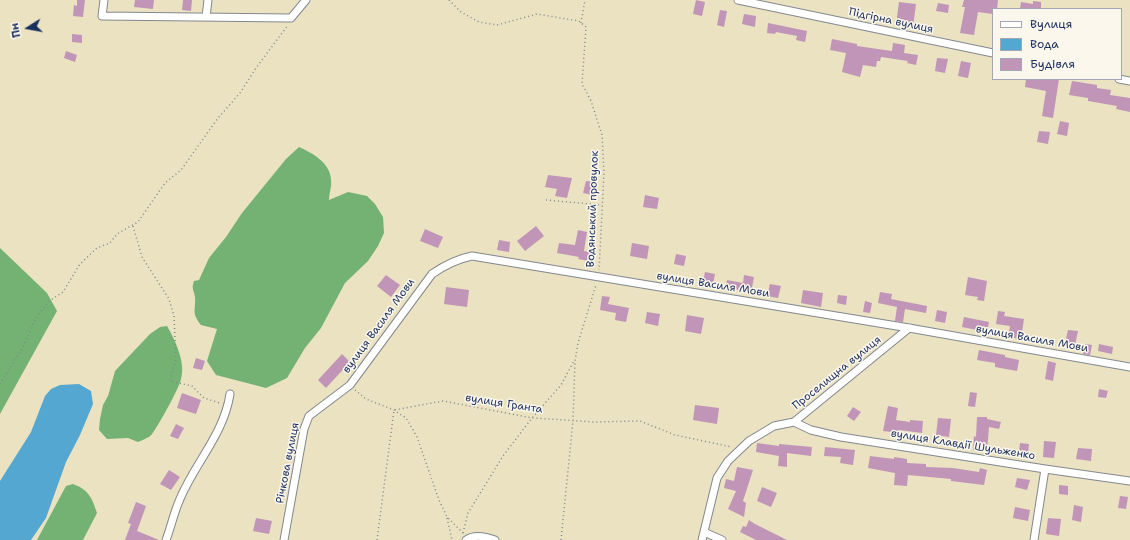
<!DOCTYPE html>
<html>
<head>
<meta charset="utf-8">
<style>
  body { margin:0 }
  #map { position:relative; width:1130px; height:540px; overflow:hidden; background:#eae2c0; font-family:"Shantell Sans",sans-serif }
  canvas { display:block }
  .legend { position:absolute; left:992px; top:8px; width:130px; height:72px; box-sizing:border-box; background:#fbf7ec; border:1px solid #a1a7b3; margin:0; padding:5px 7px; list-style:none; font-size:12px; color:#1b2f5e }
  .legend li { display:flex; align-items:center; gap:8px; height:20px }
  .legend b { width:20px; border:1px solid #a1a7b3 }
  .north { position:absolute; left:8px; top:8px; width:40px; height:40px; -webkit-text-stroke:3px #fbf7ec; paint-order:stroke; rotate:259deg; font-size:11px; font-weight:700; line-height:16px; text-align:center; color:#1b2f5e }
  .north::after { content:''; display:block; margin:auto; width:14px; height:18px; background:#1b2f5e; clip-path:polygon(50% 0,100% 100%,50% 72%,0 100%) }
</style>
</head>
<body>
<div id="map">
<canvas width="1130" height="540"></canvas>
<ul class="legend">
<li><b style="height:5px;background:#fff"></b>Вулиця</li>
<li><b style="height:11px;background:#54a7d0"></b>Вода</li>
<li><b style="height:11px;background:#c095b8"></b>Будівля</li>
</ul>
<div class="north">Пн</div>
</div>
<script>
const c = document.querySelector('canvas').getContext('2d');
c.lineJoin = 'round';
function fill(path, color) { c.fillStyle = color; c.fill(path, 'evenodd'); }
function strokePath(path, color, width, dash) { c.strokeStyle = color; c.lineWidth = width; c.lineCap = dash ? 'butt' : 'round'; c.setLineDash(dash || []); c.stroke(path); }
function drawText(font, color, halo, rows, align = 'center') {
  c.font = font + ' "Shantell Sans",sans-serif'; c.lineWidth = 3; c.setLineDash([]); c.textBaseline = 'middle'; c.strokeStyle = halo; c.fillStyle = color; for (const [text, x, y, turn = 0] of rows) {
    c.save(); c.translate(x, y); c.rotate((+turn || 0) * Math.PI / 180); c.textAlign = isNaN(turn) ? turn : align; if (halo) c.strokeText(text, 0, 0); c.fillText(text, 0, 0); c.restore();
  }
}
const forest = new Path2D(`
  M 299,147 C 313,153 331,164 331,180 C 332,187 329,193 329,200 L 348,192 L 367,196 L 375,204 L 383,217 L 384,233 L 378,246 L 368,261 L 345,283 L 321,328 L 305,348 L 287,378 L 266,388 L 216,375 L 207,361 L 217,329 L 201,325 C 191,312 196,311 195,297 C 194,290 191,289 194,281 L 199,280 L 209,258 L 226,237 L 242,213 L 286,159 Z
  M 0,248 L 47,293 L 57,311 L 0,414 Z
  M 167,326 C 175,340 186,362 181,379 C 179,389 158,426 152,434 C 149,438 142,440 138,442 L 128,438 L 107,439 L 99,430 L 100,419 L 103,405 L 108,396 L 115,371 L 150,334 L 160,327 Z
  M 73,484 C 89,490 92,498 97,513 L 83,540 L 37,540 L 66,486 Z`);
const water = new Path2D(`
  M 79,384 L 91,391 L 93,404 L 80,435 L 66,462 L 46,518 L 31,540 L 0,540 L 0,481 L 31,432 L 45,396 L 51,389 L 60,385 Z`);
const building = new Path2D(`
  M 77,0 L 85,0 L 83,17 L 73,16 L 74,5 L 77,6 Z
  M 135,0 L 154,0 L 153,9 L 134,7 Z
  M 183,0 L 192,0 L 191,11 L 182,10 Z
  M 696,0 L 705,2 L 702,16 L 693,14 Z
  M 964,0 L 998,0 L 997,9 L 993,9 L 993,14 L 978,12 L 974,35 L 960,33 L 965,7 L 962,7 Z
  M 1033,1 L 1041,2 L 1041,9 L 1020,9 L 1021,2 L 1033,4 Z
  M 899,2 L 916,4 L 913,27 L 896,25 Z
  M 938,3 L 949,5 L 948,13 L 936,11 Z
  M 720,10 L 727,11 L 724,27 L 717,25 Z
  M 744,14 L 756,16 L 755,27 L 742,24 Z
  M 768,23 L 807,31 L 805,42 L 796,40 L 797,36 L 776,32 L 775,34 L 767,33 Z
  M 72,34 L 82,35 L 82,43 L 72,42 Z
  M 832,39 L 857,44 L 857,46 L 892,51 L 893,43 L 905,45 L 904,53 L 918,55 L 916,65 L 907,63 L 908,61 L 881,57 L 880,61 L 877,61 L 876,67 L 863,65 L 860,77 L 842,72 L 846,53 L 830,50 Z
  M 66,51 L 77,55 L 75,62 L 64,58 Z
  M 937,58 L 948,59 L 945,73 L 935,71 Z
  M 961,61 L 971,63 L 968,78 L 958,76 Z
  M 1026,79 L 1059,79 L 1053,118 L 1042,116 L 1046,91 L 1025,87 Z
  M 1072,81 L 1097,85 L 1097,88 L 1111,90 L 1110,95 L 1130,98 L 1130,112 L 1116,109 L 1117,106 L 1088,101 L 1088,98 L 1069,95 Z
  M 1060,121 L 1069,123 L 1067,136 L 1057,134 Z
  M 1039,131 L 1050,132 L 1048,144 L 1037,142 Z
  M 548,175 L 572,178 L 567,198 L 555,196 L 557,189 L 545,187 Z
  M 586,181 L 595,182 L 593,195 L 583,193 Z
  M 645,195 L 659,198 L 657,209 L 643,207 Z
  M 536,226 L 544,236 L 525,251 L 517,241 Z
  M 425,229 L 443,237 L 438,248 L 420,241 Z
  M 578,230 L 587,232 L 584,251 L 590,252 L 589,261 L 578,259 L 579,257 L 557,253 L 559,243 L 575,245 Z
  M 499,240 L 510,242 L 509,252 L 497,250 Z
  M 632,243 L 649,246 L 647,259 L 630,256 Z
  M 676,254 L 686,256 L 684,266 L 674,264 Z
  M 705,272 L 715,274 L 713,284 L 703,282 Z
  M 386,275 L 400,285 L 391,297 L 377,286 Z
  M 744,275 L 754,277 L 751,293 L 726,287 L 727,280 L 743,283 Z
  M 968,277 L 987,281 L 984,301 L 977,300 L 978,297 L 965,295 Z
  M 770,284 L 781,286 L 778,298 L 767,296 Z
  M 446,287 L 469,290 L 467,307 L 444,304 Z
  M 803,290 L 823,293 L 821,307 L 801,303 Z
  M 880,292 L 892,294 L 891,299 L 927,306 L 926,313 L 905,309 L 903,322 L 895,321 L 897,307 L 878,303 Z
  M 838,295 L 847,296 L 846,305 L 837,303 Z
  M 602,296 L 610,297 L 608,304 L 629,308 L 626,322 L 615,320 L 616,313 L 600,310 Z
  M 865,301 L 872,303 L 870,313 L 863,312 Z
  M 937,310 L 947,312 L 945,323 L 935,321 Z
  M 998,311 L 1005,312 L 1004,316 L 1024,319 L 1021,339 L 1008,337 L 1010,326 L 996,324 Z
  M 647,312 L 660,314 L 658,326 L 645,323 Z
  M 687,315 L 704,318 L 701,334 L 685,331 Z
  M 964,317 L 989,322 L 987,332 L 962,327 Z
  M 1068,330 L 1078,331 L 1075,345 L 1065,343 Z
  M 1085,344 L 1092,345 L 1090,355 L 1083,354 Z
  M 1099,344 L 1113,347 L 1112,354 L 1098,351 Z
  M 979,350 L 1005,355 L 1005,357 L 1019,360 L 1017,371 L 995,367 L 995,363 L 977,360 Z
  M 342,354 L 350,362 L 326,388 L 318,380 Z
  M 196,358 L 205,361 L 202,370 L 193,368 Z
  M 1048,361 L 1056,363 L 1053,381 L 1045,379 Z
  M 1099,389 L 1108,391 L 1106,398 L 1098,397 Z
  M 970,392 L 977,393 L 975,407 L 968,406 Z
  M 182,393 L 201,400 L 196,414 L 177,408 Z
  M 695,405 L 719,408 L 717,424 L 693,420 Z
  M 888,406 L 898,408 L 896,420 L 910,422 L 910,420 L 923,421 L 922,433 L 899,430 L 899,433 L 883,431 Z
  M 853,407 L 861,412 L 854,421 L 847,416 Z
  M 977,417 L 987,417 L 987,419 L 1001,422 L 999,429 L 989,427 L 987,451 L 973,450 L 974,436 L 976,437 Z
  M 938,418 L 951,419 L 949,437 L 936,435 Z
  M 176,424 L 184,428 L 178,439 L 170,436 Z
  M 1044,441 L 1056,442 L 1054,458 L 1043,457 Z
  M 757,443 L 779,446 L 779,444 L 812,447 L 811,456 L 787,453 L 787,467 L 778,466 L 779,456 L 756,452 Z
  M 1020,443 L 1029,444 L 1028,453 L 1019,452 Z
  M 825,447 L 855,450 L 853,465 L 840,463 L 841,457 L 824,456 Z
  M 1078,448 L 1092,449 L 1091,461 L 1076,459 Z
  M 870,456 L 894,459 L 894,457 L 907,459 L 907,463 L 926,464 L 926,467 L 953,468 L 979,472 L 980,468 L 987,470 L 984,485 L 951,481 L 951,479 L 908,475 L 907,486 L 894,485 L 895,473 L 868,468 Z
  M 737,467 L 753,470 L 743,501 L 746,503 L 744,517 L 728,509 L 736,491 L 724,488 L 726,479 L 734,481 Z
  M 169,470 L 180,477 L 171,490 L 160,484 Z
  M 1017,478 L 1030,480 L 1027,490 L 1015,487 Z
  M 1059,485 L 1068,486 L 1068,495 L 1059,494 Z
  M 762,487 L 777,493 L 771,507 L 757,501 Z
  M 1120,496 L 1128,497 L 1126,509 L 1118,508 Z
  M 136,502 L 146,506 L 137,531 L 159,540 L 125,540 L 131,524 L 128,523 Z
  M 1074,505 L 1083,507 L 1081,522 L 1072,520 Z
  M 1015,507 L 1030,510 L 1028,521 L 1013,518 Z
  M 256,518 L 272,521 L 269,534 L 253,531 Z
  M 1048,518 L 1061,519 L 1059,536 L 1046,534 Z
  M 749,520 L 755,524 L 787,540 L 756,540 L 740,532 L 743,526 L 746,527 Z`);
const path = new Path2D(`
  M 449,0 L 461,12 L 479,22 L 497,25 L 537,14 L 579,21 L 586,27 L 582,84 L 591,101 L 602,135 L 604,173 L 599,270
  M 581,23 L 585,0
  M 546,200 L 602,205
  M 133,226 L 142,257 L 169,299 L 174,316 L 176,359 L 170,381 L 192,386 L 204,398 L 220,403
  M 0,384 L 23,347 L 36,318 L 48,302 L 63,292 L 80,264 L 97,248 L 110,243 L 117,234 L 138,222 L 165,183 L 181,170 L 218,118 L 240,93 L 256,68 L 288,25
  M 355,390 L 366,399 L 394,410 L 406,418 L 417,437 L 439,500 L 447,517 L 463,533
  M 447,518 L 452,540
  M 463,533 L 468,513 L 503,456 L 532,418 L 561,385 L 574,361
  M 377,540 L 394,410 L 443,401 L 532,418 L 595,422 L 640,421 L 675,435 L 732,447
  M 561,540 L 573,421 L 575,361 L 578,343 L 596,285`);
const minor = new Path2D(`
  M 104,0 L 102,16 L 291,18 L 306,0
  M 738,0 L 993,53
  M 206,17 L 208,0
  M 1119,79 L 1130,81
  M 794,422 L 811,430 L 841,437 L 1045,469 L 1130,481
  M 704,532 L 722,540
  M 166,540 C 171,527 174,512 180,499 C 195,463 224,434 230,394
  M 284,540 L 304,429 L 309,416 L 350,385 L 432,274 C 445,265 457,259 472,256 L 909,328 L 1130,367
  M 466,540 C 474,534 487,537 495,540
  M 702,540 L 717,478 L 728,461 L 749,441 L 774,426 L 794,422 L 909,328
  M 1034,540 L 1045,469`);
const streetNames = [
  ["Підгірна вулиця",891,21,12],
  ["Водянський провулок",593,209,-88],
  ["вулиця Василя Мови",713,285,9],
  ["вулиця Василя Мови",379,326,-54],
  ["вулиця Василя Мови",1032,339,10],
  ["Проселищна вулиця",837,373,-39],
  ["вулиця Гранта",504,404,9],
  ["вулиця Клавдії Шульженко",963,445,9],
  ["Річкова вулиця",288,463,-79]
];
fill(forest, '#74b274');
fill(water, '#54a7d0');
fill(building, '#c095b8');
strokePath(minor, '#82888f', 9);
strokePath(path, '#82888f', 1.5, [1, 3]);
strokePath(minor, '#fff', 7);
drawText('11px', '#1b2f5e', '#fbf7ec', streetNames);
</script>
</body>
</html>
